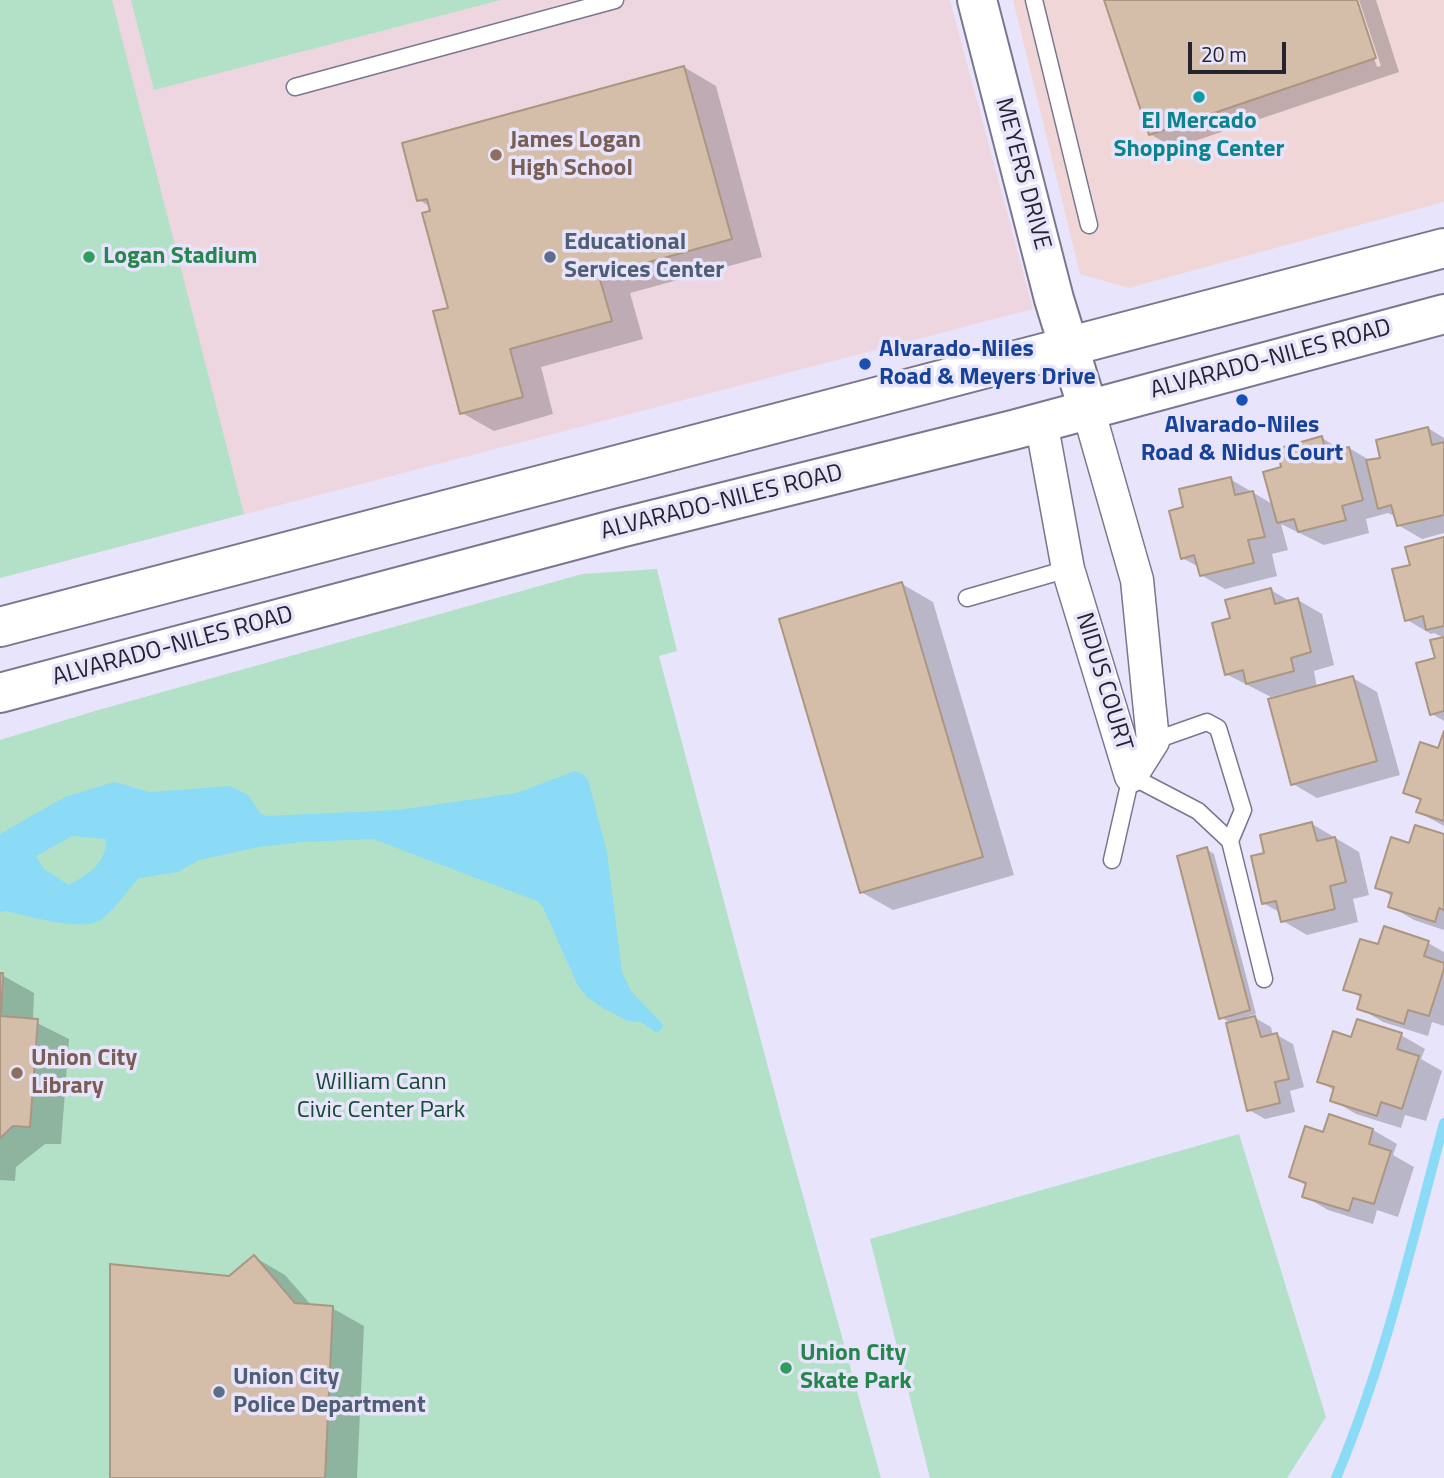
<!DOCTYPE html>
<html>
<head>
<meta charset="utf-8">
<style>
  body { margin:0 }
  #map { position:relative; width:1444px; height:1478px; overflow:hidden; background:#e8e4fb; font-family:"Titillium Web",sans-serif }
  canvas { display:block }
  .scale { position:absolute; left:1188px; top:42px; width:98px; height:32px; box-sizing:border-box; border:4px solid #25232d; border-top:0; padding-left:9px; font-size:21px; line-height:24px; white-space:nowrap; color:#25232d; -webkit-text-stroke:5px #e8e4fb; paint-order:stroke }
</style>
</head>
<body>
<div id="map">
<canvas width="1444" height="1478"></canvas>
<div class="scale">20 m</div>
</div>
<script>
const c = document.querySelector('canvas').getContext('2d');
c.lineJoin = 'round';
function fill(path, color) { c.fillStyle = color; c.fill(path, 'evenodd'); }
function strokePath(path, color, width, dash) { c.strokeStyle = color; c.lineWidth = width; c.lineCap = dash ? 'butt' : 'round'; c.setLineDash(dash || []); c.stroke(path); }
function drawText(font, color, halo, rows, align = 'center') {
  c.font = font + ' "Titillium Web",sans-serif'; c.lineWidth = 7; c.setLineDash([]); c.textBaseline = 'middle'; c.strokeStyle = halo; c.fillStyle = color; for (const [text, x, y, turn = 0] of rows) {
    c.save(); c.translate(x, y); c.rotate((+turn || 0) * Math.PI / 180); c.textAlign = isNaN(turn) ? turn : align; if (halo) c.strokeText(text, 0, 0); c.fillText(text, 0, 0); c.restore();
  }
}
const commercial = new Path2D(`
  M 1013,0 L 1444,0 L 1444,202 L 1129,288 L 1080,274 Z`);
const education = new Path2D(`
  M 0,0 L 950,0 L 1033,309 L 0,578 Z`);
const green = new Path2D(`
  M 0,0 L 112,0 L 244,514 L 0,578 Z
  M 131,0 L 501,0 L 154,90 Z
  M 657,569 L 677,651 L 659,656 L 782,1120 L 881,1478 L 0,1478 L 0,740 L 95,711 L 582,574 Z
  M 1239,1134 L 1326,1417 L 1287,1478 L 930,1478 L 870,1239 Z`);
const water = new Path2D(`
  M 575,771 L 583,774 L 588,780 L 607,852 L 622,972 L 631,991 L 664,1026 L 657,1033 L 641,1022 L 628,1021 L 603,1008 L 587,997 L 578,986 L 543,907 L 537,901 L 373,839 L 302,842 L 259,847 L 199,860 L 178,872 L 139,878 C 127,891 116,908 102,919 C 84,933 28,916 6,911 L 0,912 L 0,834 L 65,797 L 114,782 L 150,792 L 230,786 L 248,795 L 260,813 L 267,816 L 398,810 L 517,793 ZM 72,836 L 106,839 C 106,865 89,873 69,885 L 44,869 L 36,856 Z`);
const shadow = new Path2D(`
  M 1106,0 L 1355,0 L 1377,67 L 1381,66 L 1359,0 L 1376,0 L 1399,72 L 1174,148 L 1150,134 Z
  M 684,67 L 716,86 L 762,257 L 630,293 L 643,339 L 541,367 L 553,414 L 494,431 L 462,413 L 450,309 L 432,212 L 431,207 L 419,200 Z
  M 1428,428 L 1444,438 L 1444,533 L 1422,539 L 1398,525 L 1396,517 L 1388,513 L 1366,519 L 1369,533 L 1324,545 L 1281,524 L 1288,550 L 1272,554 L 1277,576 L 1225,589 L 1201,575 L 1199,567 L 1182,558 L 1185,509 L 1230,479 L 1274,505 L 1283,468 L 1322,438 L 1342,450 L 1349,448 L 1371,461 L 1382,459 Z
  M 1444,538 L 1444,638 L 1434,633 L 1431,634 L 1407,620 L 1412,566 Z
  M 902,584 L 933,602 L 1014,875 L 893,910 L 861,892 Z
  M 1271,590 L 1291,602 L 1298,600 L 1322,614 L 1334,665 L 1314,671 L 1317,688 L 1353,678 L 1377,692 L 1400,775 L 1317,798 L 1293,784 L 1293,691 L 1271,697 L 1226,674 L 1232,619 Z
  M 1444,639 L 1444,721 L 1432,714 L 1437,660 Z
  M 1444,735 L 1444,826 L 1418,812 L 1422,802 L 1405,792 L 1439,750 Z
  M 1312,824 L 1359,852 L 1369,895 L 1353,899 L 1358,922 L 1307,935 L 1283,921 L 1281,913 L 1263,903 L 1266,854 Z
  M 1444,836 L 1444,930 L 1414,920 L 1390,906 L 1393,897 L 1377,887 L 1410,845 Z
  M 1206,849 L 1214,854 L 1256,1014 L 1246,1017 L 1247,1020 L 1255,1018 L 1271,1027 L 1273,1036 L 1277,1035 L 1293,1044 L 1304,1087 L 1290,1091 L 1295,1112 L 1265,1119 L 1249,1110 L 1232,1024 L 1221,1017 Z
  M 1428,943 L 1444,952 L 1444,1026 L 1432,1022 L 1428,1036 L 1383,1022 L 1359,1008 L 1362,998 L 1346,989 L 1380,947 Z
  M 0,974 L 34,993 L 33,1021 L 69,1039 L 61,1144 L 45,1144 L 16,1167 L 15,1181 L 0,1180 Z
  M 1401,1035 L 1425,1049 L 1421,1059 L 1442,1071 L 1426,1121 L 1405,1115 L 1401,1128 L 1356,1114 L 1332,1100 L 1335,1091 L 1319,1081 L 1352,1039 Z
  M 1330,1116 L 1373,1130 L 1397,1144 L 1393,1155 L 1414,1167 L 1398,1217 L 1377,1210 L 1373,1224 L 1328,1210 L 1304,1196 L 1307,1186 L 1291,1176 L 1324,1134 Z
  M 254,1257 L 285,1275 L 312,1306 L 332,1308 L 364,1326 L 357,1478 L 112,1478 L 230,1277 Z`);
const stream = new Path2D(`
  M 1336,1478 C 1384,1365 1412,1242 1444,1123`);
const building = new Path2D(`
  M 1104,0 L 1357,0 L 1376,58 L 1149,135 Z
  M 684,66 L 732,239 L 599,276 L 612,321 L 510,349 L 523,397 L 460,414 L 433,311 L 448,308 L 422,213 L 430,211 L 427,199 L 417,201 L 402,143 Z
  M 1428,427 L 1432,445 L 1444,442 L 1444,515 L 1397,526 L 1391,505 L 1378,509 L 1366,460 L 1380,458 L 1376,440 Z
  M 1322,436 L 1326,453 L 1349,447 L 1363,500 L 1342,506 L 1346,520 L 1298,532 L 1294,519 L 1277,523 L 1263,472 L 1281,467 L 1277,449 Z
  M 1231,477 L 1235,495 L 1253,491 L 1265,537 L 1248,540 L 1254,563 L 1200,576 L 1194,555 L 1181,559 L 1169,511 L 1183,507 L 1179,489 Z
  M 1444,537 L 1444,626 L 1426,630 L 1423,616 L 1405,621 L 1392,569 L 1410,565 L 1405,547 Z
  M 902,582 L 983,857 L 860,893 L 779,619 Z
  M 1271,588 L 1275,604 L 1298,598 L 1311,652 L 1291,658 L 1294,671 L 1246,684 L 1243,670 L 1225,675 L 1212,623 L 1230,618 L 1225,600 Z
  M 1444,637 L 1444,711 L 1430,715 L 1416,663 L 1435,658 L 1430,640 Z
  M 1353,676 L 1377,761 L 1291,785 L 1268,699 Z
  M 1444,731 L 1444,821 L 1416,812 L 1421,799 L 1403,793 L 1420,742 L 1438,748 Z
  M 1312,822 L 1317,841 L 1335,837 L 1346,882 L 1330,886 L 1335,909 L 1281,922 L 1276,901 L 1262,904 L 1251,856 L 1264,853 L 1260,835 Z
  M 1415,825 L 1444,834 L 1444,910 L 1439,908 L 1435,922 L 1388,907 L 1392,893 L 1375,888 L 1391,837 L 1409,843 Z
  M 1207,847 L 1250,1010 L 1219,1019 L 1177,856 Z
  M 1384,926 L 1429,941 L 1424,956 L 1444,963 L 1444,969 L 1429,1016 L 1408,1010 L 1404,1024 L 1357,1009 L 1361,995 L 1343,990 L 1360,939 L 1378,944 Z
  M 0,973 L 3,973 L 1,1016 L 38,1019 L 30,1127 L 13,1126 L 0,1138 Z
  M 1255,1016 L 1261,1037 L 1277,1033 L 1289,1079 L 1275,1082 L 1280,1103 L 1247,1111 L 1226,1023 Z
  M 1357,1019 L 1402,1033 L 1397,1049 L 1419,1056 L 1402,1109 L 1381,1102 L 1377,1116 L 1330,1101 L 1334,1087 L 1317,1082 L 1333,1031 L 1351,1037 Z
  M 1329,1114 L 1373,1129 L 1369,1144 L 1391,1151 L 1374,1204 L 1353,1198 L 1349,1211 L 1302,1197 L 1306,1183 L 1289,1177 L 1305,1126 L 1323,1132 Z
  M 254,1255 L 295,1303 L 333,1306 L 325,1478 L 110,1478 L 110,1264 L 229,1276 Z`);
const lane = new Path2D(`
  M 1034,0 L 1089,225
  M 295,87 L 615,0
  M 967,598 L 1068,569
  M 1230,841 L 1264,979
  M 1112,860 L 1131,776 L 1198,811 L 1230,841 L 1243,810 L 1218,728 L 1207,722 L 1153,741`);
const street = new Path2D(`
  M 1088,409 L 1137,580 L 1153,741 L 1131,776
  M 1041,421 L 1068,569 L 1131,776`);
const secondary = new Path2D(`
  M 977,0 L 1054,299 L 1088,409
  M 0,627 L 1444,248
  M 0,693 L 620,528 L 1013,430 L 1444,314`);
const markers = [
  [1199,97,7,"#0f9aa8"],
  [496,155,7,"#8d6e63"],
  [89,257,7,"#2e9e5b"],
  [550,257,7,"#5c6f8a"],
  [865,364,7,"#1a4fb4"],
  [1242,400,7,"#1a4fb4"],
  [17,1073,7,"#8d6e63"],
  [786,1368,7,"#2e9e5b"],
  [219,1392,7,"#5c6f8a"]
];
const cultureNames = [
  ["El Mercado",1199,122],
  ["Shopping Center",1199,150]
];
const educationNames = [
  ["James Logan",510,141],
  ["High School",510,169],
  ["Union City",31,1059],
  ["Library",31,1087]
];
const streetNames = [
  ["MEYERS DRIVE",1022,174,75],
  ["ALVARADO-NILES ROAD",1271,360,-15],
  ["ALVARADO-NILES ROAD",722,503,-14],
  ["ALVARADO-NILES ROAD",173,647,-15],
  ["NIDUS COURT",1103,682,73]
];
const serviceNames = [
  ["Educational",564,243],
  ["Services Center",564,271],
  ["Union City",233,1378],
  ["Police Department",233,1406]
];
const leisureNames = [
  ["Logan Stadium",103,257],
  ["Union City",800,1354],
  ["Skate Park",800,1382]
];
const transitNames = [
  ["Alvarado-Niles",879,350],
  ["Road & Meyers Drive",879,378],
  ["Alvarado-Niles",1242,426,"center"],
  ["Road & Nidus Court",1242,454,"center"]
];
const parkNames = [
  ["William Cann",381,1083],
  ["Civic Center Park",381,1111]
];
fill(commercial, '#f1d6d7');
fill(education, '#eed6e0');
fill(green, '#b2e1c8');
fill(water, '#8bdaf6');
fill(shadow, '#0003');
strokePath(stream, '#8bdaf6', 10);
fill(building, '#d5bea9');
strokePath(building, '#ab9681', 2);
strokePath(lane, '#7b7690', 19);
strokePath(street, '#7b7690', 35);
strokePath(secondary, '#7b7690', 42);
strokePath(lane, '#fff', 16);
strokePath(street, '#fff', 32);
strokePath(secondary, '#fff', 38);
for (const [x, y, r, color] of markers) { const dot = new Path2D(); dot.arc(x, y, r, 0, 2 * Math.PI); c.fillStyle = color; c.fill(dot); strokePath(dot, '#e8e4fb', 2.5); }
drawText('bold 24px', '#0d838f', '#e8e4fb', cultureNames);
drawText('bold 24px', '#785e54', '#e8e4fb', educationNames, 'left');
drawText('24px', '#25232d', '#e8e4fb', streetNames);
drawText('bold 24px', '#4e5e75', '#e8e4fb', serviceNames, 'left');
drawText('bold 24px', '#27864d', '#e8e4fb', leisureNames, 'left');
drawText('bold 24px', '#164399', '#e8e4fb', transitNames, 'left');
drawText('24px', '#144b34', '#e8e4fb', parkNames);
</script>
</body>
</html>
